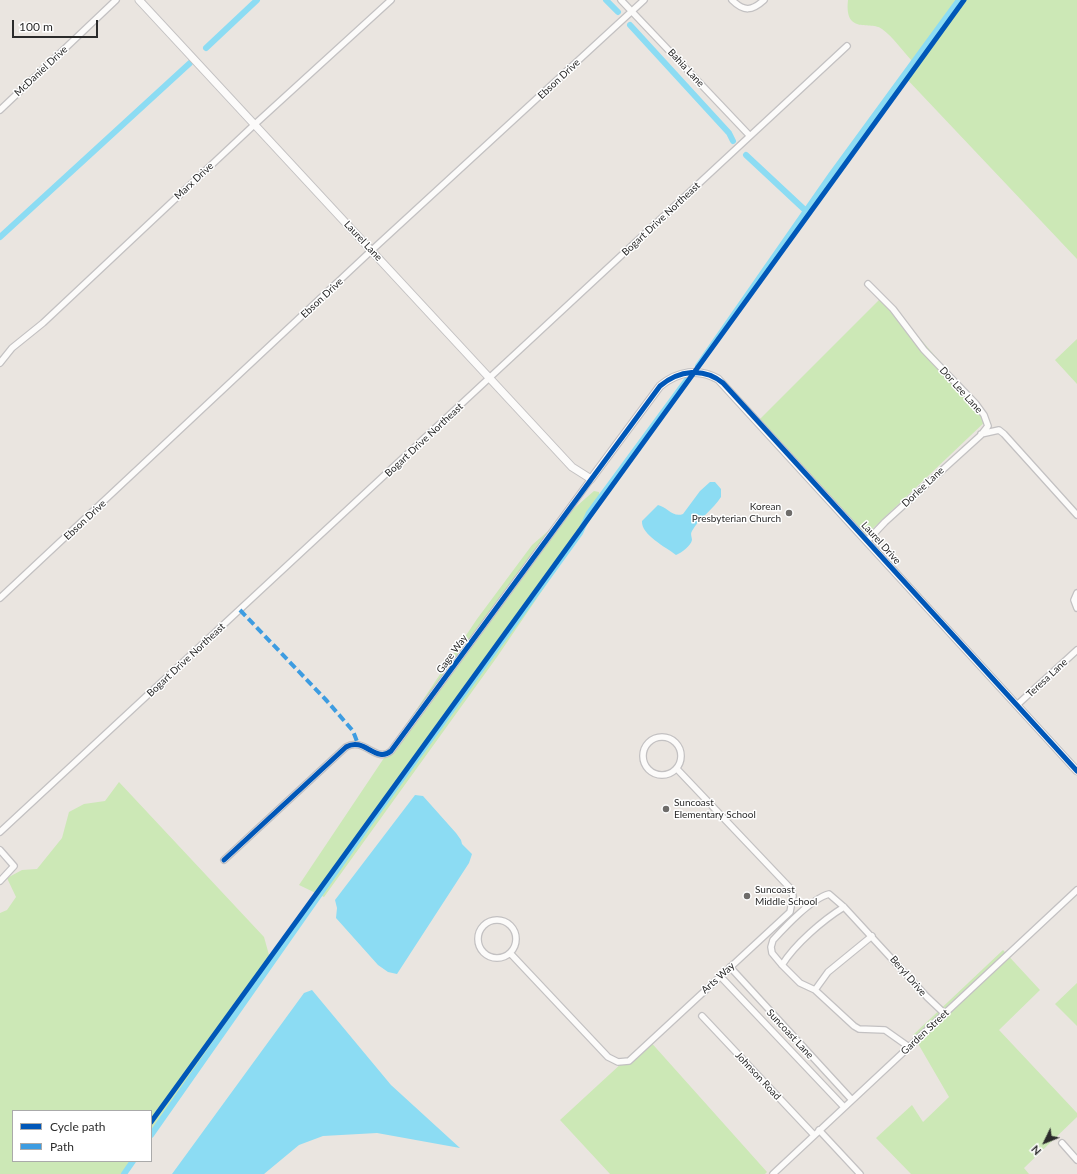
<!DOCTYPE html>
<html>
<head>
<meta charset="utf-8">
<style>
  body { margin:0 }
  #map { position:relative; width:1077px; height:1174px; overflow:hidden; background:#eae5e0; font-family:Lato,sans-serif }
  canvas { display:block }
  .legend { position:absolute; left:12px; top:1110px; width:140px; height:52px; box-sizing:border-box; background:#fff; border:1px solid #aaa; margin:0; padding:5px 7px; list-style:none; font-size:12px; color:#2b2b2b }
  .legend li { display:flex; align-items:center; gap:8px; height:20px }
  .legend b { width:20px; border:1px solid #aaa }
  .north { position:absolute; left:1025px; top:1122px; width:40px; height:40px; -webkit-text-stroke:3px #fff; paint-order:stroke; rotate:227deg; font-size:11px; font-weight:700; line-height:16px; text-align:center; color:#2b2b2b }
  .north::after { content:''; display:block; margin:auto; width:14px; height:18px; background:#2b2b2b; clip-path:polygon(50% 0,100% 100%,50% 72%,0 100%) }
  .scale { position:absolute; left:12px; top:20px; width:86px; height:18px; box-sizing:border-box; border:2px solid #2b2b2b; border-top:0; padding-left:5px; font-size:12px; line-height:14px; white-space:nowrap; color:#2b2b2b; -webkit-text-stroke:3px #fff; paint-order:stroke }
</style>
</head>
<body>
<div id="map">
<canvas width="1077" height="1174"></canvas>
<ul class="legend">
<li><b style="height:5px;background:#0057b8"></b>Cycle path</li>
<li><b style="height:5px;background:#3d9ce1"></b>Path</li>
</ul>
<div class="north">N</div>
<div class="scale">100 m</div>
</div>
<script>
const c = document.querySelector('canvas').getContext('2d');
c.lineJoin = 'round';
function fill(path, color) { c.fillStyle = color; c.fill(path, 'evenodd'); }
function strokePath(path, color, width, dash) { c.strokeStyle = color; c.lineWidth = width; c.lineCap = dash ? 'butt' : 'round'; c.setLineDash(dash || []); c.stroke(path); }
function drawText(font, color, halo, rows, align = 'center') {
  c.font = font + ' Lato,sans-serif'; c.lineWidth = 3; c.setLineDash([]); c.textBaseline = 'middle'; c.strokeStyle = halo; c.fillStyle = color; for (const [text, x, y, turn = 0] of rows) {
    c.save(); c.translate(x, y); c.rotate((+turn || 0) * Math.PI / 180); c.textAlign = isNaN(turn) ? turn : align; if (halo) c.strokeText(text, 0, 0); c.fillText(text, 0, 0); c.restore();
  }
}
const green = new Path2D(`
  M 848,0 L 1077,0 L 1077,259 L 903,75 L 912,61 C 902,50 893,37 882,29 C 871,20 844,36 848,0 Z
  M 883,296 L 989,418 L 866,535 L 760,419 Z
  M 1077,339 L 1077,384 L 1055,360 Z
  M 594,491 L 599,492 L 600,499 L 597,510 L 497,657 L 324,897 L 299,885 L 477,619 L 532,545 Z
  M 119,782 L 264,937 L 271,962 L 151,1133 L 151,1111 L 13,1111 L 13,1161 L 131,1161 L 122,1174 L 0,1174 L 0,913 L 7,910 L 16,897 L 7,878 L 22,870 L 37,869 L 62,838 L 69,812 L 84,804 L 105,801 Z
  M 1003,950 L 1040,990 L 999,1030 L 1077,1113 L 1077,1117 L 1024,1168 L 1029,1174 L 911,1174 L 876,1138 L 912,1105 L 923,1122 L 949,1097 L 913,1035 Z
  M 1077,983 L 1077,1026 L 1055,1004 Z
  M 648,1039 L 767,1172 L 765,1174 L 610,1174 L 560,1120 Z`);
const water = new Path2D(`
  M 710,482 L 715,482 L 721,489 L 721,497 C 713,510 700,517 692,531 C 690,534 692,537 692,540 C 691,546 681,553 676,555 C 666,547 641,535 642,521 L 658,505 C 667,507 673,518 683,514 L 700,491 Z
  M 415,795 L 423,796 L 456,833 L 461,840 L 462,844 L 472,854 L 469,863 L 397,974 L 388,972 L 378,965 L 336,918 L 337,908 L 335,900 Z
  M 312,990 L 391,1085 L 460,1148 L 377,1133 L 323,1136 L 299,1145 L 264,1174 L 172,1174 L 304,993 Z`);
const canal = new Path2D(`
  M 606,0 L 618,12
  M 630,25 L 729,133 L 733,141
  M 206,48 L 257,0
  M 746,155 L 806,211
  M 0,237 L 190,63
  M 698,366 L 831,175 L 959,0
  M 151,1135 L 369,824 L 580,533 L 589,513 L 686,381
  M 124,1174 L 133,1161`);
const minor = new Path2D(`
  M 621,0 L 750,136
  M 732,0 C 744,12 752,11 764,0
  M 0,110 L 116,0
  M 0,363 L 12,348 L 43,323 L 254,125 L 391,0
  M 981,434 L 999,430 L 1004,434 L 1077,515
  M 867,541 L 885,522 L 981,435 L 988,426 L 984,415 L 976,404 L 924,350 L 893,309 L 868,284
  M 1077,593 L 1074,600 L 1077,608
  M 0,598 L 372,250 L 644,0
  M 1017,705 L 1077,650
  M643 756a19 19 0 1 1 38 0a19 19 0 1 1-38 0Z
  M 0,832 L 847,46
  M 0,850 L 14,866 L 0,881
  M 224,860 L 346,747 C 364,736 376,764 391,751 L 591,479
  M478 939a19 19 0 1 1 38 0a19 19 0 1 1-38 0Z
  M 510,953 L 608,1057 L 618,1062 L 629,1061 L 790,912 L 793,896 L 790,888 L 677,769
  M 782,965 C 795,944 823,920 844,907
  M 730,967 L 852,1100
  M 720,976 L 844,1107
  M 815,990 L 828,972 L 872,936
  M 702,1016 L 814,1135
  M 909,1047 L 885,1030 L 859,1029 L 854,1026 L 815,990 L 800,983 L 782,965 L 772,953 L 771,947 L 773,940 C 786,926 811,899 829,894 L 844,907 L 927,997 L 945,1014
  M 819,1130 L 860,1174
  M 1062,1143 L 1077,1160
  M 773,1174 L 1077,890`);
const tertiary = new Path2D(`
  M 139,0 L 572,467 L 591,479 L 660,386 C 678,371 699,368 718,379 L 1077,771`);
const quiet = new Path2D(`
  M 240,610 L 327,701 L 353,731 L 358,744`);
const cycleway = new Path2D(`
  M 224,860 L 346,747 C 364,736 376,764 391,751 L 660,386 C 679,370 704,367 723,383 L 1077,771
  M 151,1122 L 964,0`);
const markers = [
  [789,513,4,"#6e6c6a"],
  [666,809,4,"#6e6c6a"],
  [747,896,4,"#6e6c6a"]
];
const streetNames = [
  ["Bahia Lane",686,68,47],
  ["McDaniel Drive",41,71,-43],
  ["Ebson Drive",559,79,-43],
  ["Marx Drive",194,181,-43],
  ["Bogart Drive Northeast",661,219,-43],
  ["Laurel Lane",363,241,47],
  ["Ebson Drive",322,298,-43],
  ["Dor Lee Lane",961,390,48],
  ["Bogart Drive Northeast",424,440,-43],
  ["Dorlee Lane",923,487,-43],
  ["Ebson Drive",85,520,-43],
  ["Laurel Drive",881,543,48],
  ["Gage Way",452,654,-54],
  ["Bogart Drive Northeast",186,660,-43],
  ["Teresa Lane",1047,678,-43],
  ["Beryl Drive",908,976,49],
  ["Arts Way",718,978,-42],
  ["Garden Street",925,1032,-43],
  ["Suncoast Lane",790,1034,47],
  ["Johnson Road",758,1076,47]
];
const poiNames = [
  ["Korean",781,507,"right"],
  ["Presbyterian Church",781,519,"right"],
  ["Suncoast",674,803],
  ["Elementary School",674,815],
  ["Suncoast",755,890],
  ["Middle School",755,902]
];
fill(green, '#cce8b6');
fill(water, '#8cdcf3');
strokePath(canal, '#8cdcf3', 6);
strokePath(minor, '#c3c1c2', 8);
strokePath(tertiary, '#c3c1c2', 9);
strokePath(minor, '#fcfbfa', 5.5);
strokePath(tertiary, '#fcfbfa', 7);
strokePath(quiet, '#3d9ce1', 4, [8, 4]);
strokePath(cycleway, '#0057b8', 5);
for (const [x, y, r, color] of markers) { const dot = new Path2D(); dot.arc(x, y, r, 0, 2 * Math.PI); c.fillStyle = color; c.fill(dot); strokePath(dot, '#fff', 1.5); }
drawText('10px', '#2b2b2b', '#fff', streetNames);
drawText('10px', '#2b2b2b', '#fff', poiNames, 'left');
</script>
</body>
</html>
